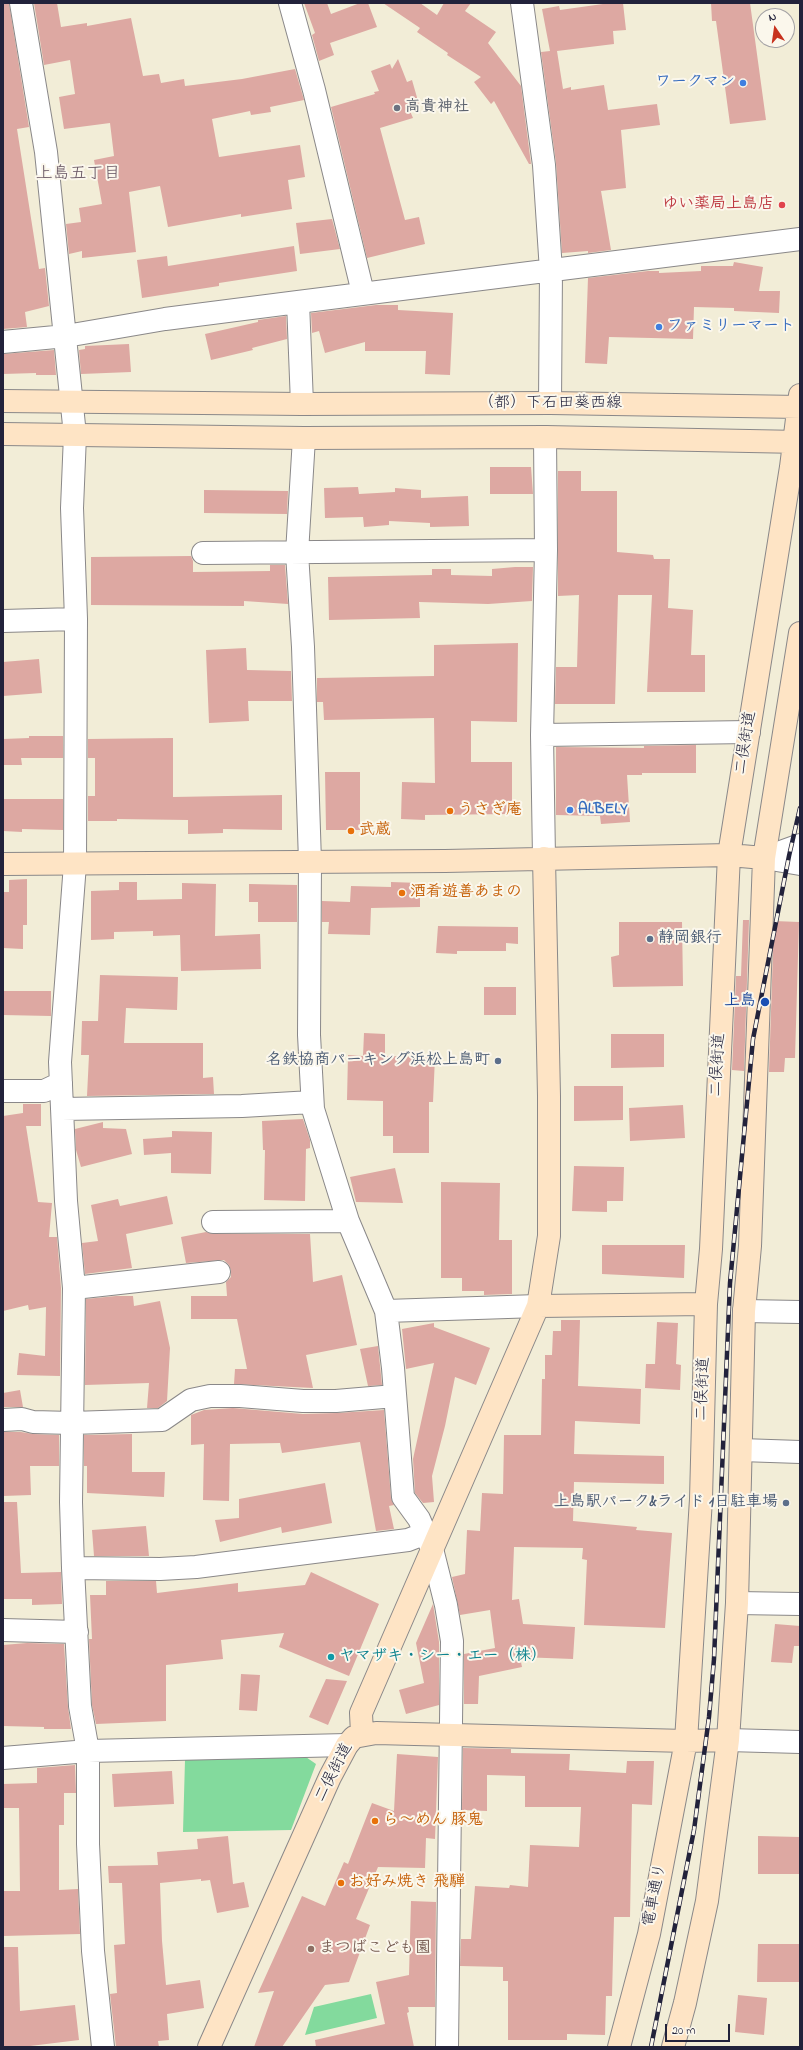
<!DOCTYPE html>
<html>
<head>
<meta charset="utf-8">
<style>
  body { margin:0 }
  #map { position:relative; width:803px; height:2050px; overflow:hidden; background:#f2edd7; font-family:"Indie Flower",sans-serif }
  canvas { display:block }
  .frame { position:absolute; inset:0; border:4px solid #22223b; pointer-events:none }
  .north { position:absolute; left:755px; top:8px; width:40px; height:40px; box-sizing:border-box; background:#fbf7ec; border:1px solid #a4a2a5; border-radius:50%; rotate:347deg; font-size:11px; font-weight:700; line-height:16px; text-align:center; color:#22223b }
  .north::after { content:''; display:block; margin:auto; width:14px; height:18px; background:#c8321e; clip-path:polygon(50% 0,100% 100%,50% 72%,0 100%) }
  .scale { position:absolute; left:665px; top:2024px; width:65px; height:18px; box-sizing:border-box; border:2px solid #22223b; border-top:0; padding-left:5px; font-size:12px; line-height:14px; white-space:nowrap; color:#22223b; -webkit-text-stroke:3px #fbf7ec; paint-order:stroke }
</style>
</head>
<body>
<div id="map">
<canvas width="803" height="2050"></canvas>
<div class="frame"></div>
<div class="north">N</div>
<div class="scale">20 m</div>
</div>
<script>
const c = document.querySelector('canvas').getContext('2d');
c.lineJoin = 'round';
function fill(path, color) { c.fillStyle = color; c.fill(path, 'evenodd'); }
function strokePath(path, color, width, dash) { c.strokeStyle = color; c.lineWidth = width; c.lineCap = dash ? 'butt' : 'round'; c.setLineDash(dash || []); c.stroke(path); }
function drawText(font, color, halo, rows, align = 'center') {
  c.font = font + ' "Indie Flower","Klee One",sans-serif'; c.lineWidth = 4; c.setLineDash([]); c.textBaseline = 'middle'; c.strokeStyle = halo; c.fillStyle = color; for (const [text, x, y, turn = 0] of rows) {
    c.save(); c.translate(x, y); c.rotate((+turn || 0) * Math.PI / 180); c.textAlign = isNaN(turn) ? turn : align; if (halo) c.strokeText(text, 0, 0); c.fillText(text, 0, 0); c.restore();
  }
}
const green = new Path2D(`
  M 303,1755 L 316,1764 L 291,1830 L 183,1832 L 185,1760 Z
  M 371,1994 L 377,2018 L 305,2035 L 314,2007 Z`);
const building = new Path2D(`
  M 3,3 L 9,3 L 29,127 L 17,129 L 39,269 L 45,268 L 49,306 L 25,312 L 27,327 L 3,329 Z
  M 34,3 L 57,3 L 61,27 L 87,23 L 87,26 L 131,18 L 143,76 L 159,74 L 161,83 L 184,79 L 185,86 L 242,79 L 295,69 L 304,100 L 270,107 L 271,112 L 251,115 L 250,111 L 212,119 L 219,157 L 300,145 L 305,177 L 288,180 L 292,209 L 241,217 L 241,214 L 168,227 L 160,186 L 129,192 L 136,252 L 82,258 L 82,251 L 69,254 L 66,224 L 81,222 L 79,208 L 102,204 L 94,160 L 114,156 L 110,123 L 64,129 L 59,97 L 75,94 L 70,60 L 44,65 Z
  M 304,3 L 327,3 L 331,14 L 360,3 L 368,3 L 377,27 L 330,43 L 334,55 L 319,61 L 312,35 L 315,33 Z
  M 383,3 L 420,3 L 437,15 L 444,3 L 471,3 L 465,11 L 496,32 L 488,43 L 521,86 L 531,164 L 529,164 L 494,101 L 491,104 L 474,82 L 481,77 L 447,55 L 448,53 L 417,32 L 420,28 Z
  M 610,3 L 623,3 L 626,30 L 613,31 L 614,44 L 557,51 L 563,89 L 571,87 L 571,90 L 604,85 L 608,110 L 657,104 L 660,125 L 621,130 L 626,188 L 601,191 L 611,250 L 588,253 L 588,251 L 562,253 L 556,163 L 541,52 L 550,51 L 542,9 L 559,6 L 560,10 Z
  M 711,3 L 750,3 L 766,120 L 730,124 L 716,21 L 712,21 Z
  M 398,59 L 407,82 L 412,80 L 420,108 L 410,111 L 413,118 L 380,128 L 405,220 L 419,217 L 425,244 L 367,258 L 331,107 L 375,94 L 374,92 L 379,91 L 371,71 L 390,64 L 392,69 Z
  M 332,219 L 340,249 L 300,254 L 296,223 Z
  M 294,246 L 297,271 L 219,283 L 219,286 L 142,298 L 137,260 L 167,256 L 168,266 Z
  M 734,262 L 763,267 L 759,291 L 780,291 L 779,313 L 734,311 L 734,308 L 694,307 L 693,339 L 609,337 L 607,364 L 585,363 L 588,278 L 648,271 L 659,271 L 659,273 L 701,271 L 701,266 L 733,266 Z
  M 376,305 L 398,305 L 398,310 L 453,313 L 450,375 L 425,374 L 426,351 L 365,351 L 365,342 L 325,353 L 319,331 L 312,333 L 311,313 Z
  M 286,316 L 287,339 L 252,348 L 253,350 L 211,360 L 205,334 L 258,322 L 258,320 Z
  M 129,344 L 131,372 L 81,374 L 79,350 L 85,349 L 85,346 Z
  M 54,350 L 56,375 L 36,375 L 36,373 L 3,374 L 3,354 Z
  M 490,467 L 531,467 L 533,494 L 490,494 Z
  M 558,471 L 581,471 L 581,491 L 617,491 L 617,552 L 653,555 L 654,559 L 670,559 L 668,608 L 693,610 L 691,655 L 705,655 L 705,692 L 647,692 L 652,595 L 618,595 L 615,704 L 555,704 L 556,667 L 577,667 L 579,595 L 558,596 Z
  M 358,487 L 359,494 L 395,492 L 395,488 L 421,490 L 421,498 L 468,496 L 469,526 L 430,527 L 430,523 L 389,521 L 389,525 L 364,527 L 363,517 L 325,518 L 324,488 Z
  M 204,490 L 288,491 L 287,514 L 204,513 Z
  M 191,556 L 193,561 L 193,572 L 270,571 L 270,565 L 285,565 L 288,604 L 244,601 L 244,606 L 91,605 L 91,557 Z
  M 515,567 L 533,567 L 532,601 L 488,604 L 419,602 L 420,618 L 329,620 L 328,577 L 432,575 L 432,569 L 451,569 L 451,575 L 492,576 L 492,569 Z
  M 518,643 L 517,722 L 471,721 L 471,762 L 512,762 L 512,814 L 425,815 L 425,820 L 401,819 L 402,782 L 435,783 L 434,718 L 324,720 L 323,702 L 317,702 L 317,678 L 434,676 L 434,645 Z
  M 246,648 L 247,670 L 291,671 L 292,701 L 248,701 L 249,721 L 209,723 L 206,650 Z
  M 39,659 L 42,693 L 3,696 L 3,662 Z
  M 29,736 L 63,736 L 63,758 L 21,758 L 22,765 L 3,765 L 3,739 L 29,738 Z
  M 173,738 L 173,797 L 282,795 L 282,830 L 223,829 L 223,833 L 188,834 L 188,820 L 117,819 L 117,821 L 88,821 L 88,796 L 95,796 L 95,758 L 88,758 L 88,739 Z
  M 696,745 L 696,773 L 642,773 L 642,775 L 627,775 L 630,822 L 601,824 L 600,816 L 556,815 L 556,747 L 644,748 L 644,746 Z
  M 325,772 L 360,772 L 360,830 L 326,830 Z
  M 3,799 L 63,799 L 63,830 L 22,829 L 22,832 L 3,831 Z
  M 27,879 L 27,925 L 23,925 L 23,949 L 3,948 L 3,892 L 9,892 L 9,880 Z
  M 119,882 L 137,882 L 137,900 L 182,899 L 182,883 L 216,884 L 215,936 L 260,934 L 261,969 L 181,971 L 180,935 L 153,936 L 153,931 L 114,932 L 114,939 L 91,940 L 91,891 L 119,890 Z
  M 391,882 L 420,883 L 420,907 L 371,908 L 370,935 L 328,934 L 329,922 L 322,922 L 322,901 L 350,902 L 351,886 L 391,887 Z
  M 249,884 L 297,885 L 297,922 L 258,922 L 258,902 L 249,902 Z
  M 743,920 L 749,920 L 744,1071 L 732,1070 L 736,976 L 741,976 Z
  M 774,921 L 799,922 L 795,1058 L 785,1058 L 784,1072 L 769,1072 Z
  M 619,922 L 682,922 L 683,986 L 613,987 L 611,957 L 619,955 Z
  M 438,926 L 518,927 L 518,944 L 506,943 L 506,951 L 457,951 L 457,954 L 436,953 Z
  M 100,975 L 178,977 L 177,1010 L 126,1008 L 124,1043 L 203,1043 L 203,1078 L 213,1077 L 214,1094 L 87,1096 L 89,1055 L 81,1055 L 82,1021 L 98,1021 Z
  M 484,987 L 516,987 L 516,1015 L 484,1015 Z
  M 3,991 L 51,991 L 51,1016 L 3,1015 Z
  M 364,1033 L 385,1034 L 385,1056 L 435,1057 L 433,1102 L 429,1102 L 429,1153 L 393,1153 L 393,1136 L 383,1136 L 383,1101 L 347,1100 L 348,1055 L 363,1056 Z
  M 611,1034 L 664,1034 L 664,1067 L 611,1068 Z
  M 574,1086 L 623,1086 L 623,1120 L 574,1121 Z
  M 23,1104 L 41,1104 L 41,1126 L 26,1126 L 38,1202 L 52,1203 L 49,1237 L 57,1237 L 61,1288 L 60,1376 L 17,1375 L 19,1353 L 45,1356 L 46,1307 L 29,1310 L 28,1305 L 3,1311 L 3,1116 L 23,1113 Z
  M 683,1105 L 685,1138 L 630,1141 L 629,1108 Z
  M 303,1119 L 310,1140 L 310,1148 L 306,1149 L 305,1201 L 264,1200 L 265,1150 L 263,1150 L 262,1121 Z
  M 103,1122 L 103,1128 L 126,1129 L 132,1154 L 81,1167 L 76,1150 L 75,1129 Z
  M 172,1131 L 212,1132 L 211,1174 L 171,1173 L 171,1153 L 144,1155 L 143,1139 L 172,1137 Z
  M 574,1166 L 624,1167 L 623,1201 L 607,1201 L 607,1212 L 572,1211 Z
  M 395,1168 L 403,1203 L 356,1202 L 350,1177 Z
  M 441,1182 L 500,1183 L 499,1240 L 512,1240 L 512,1294 L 484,1295 L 484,1291 L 462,1291 L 462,1278 L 441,1278 Z
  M 167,1196 L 173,1224 L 126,1234 L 132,1268 L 85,1274 L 82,1243 L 98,1241 L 91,1205 L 118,1199 L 120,1206 Z
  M 206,1232 L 213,1234 L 310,1234 L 313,1282 L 342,1275 L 357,1345 L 306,1355 L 313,1388 L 234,1384 L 235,1369 L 247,1369 L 237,1319 L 191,1319 L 191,1296 L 227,1296 L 226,1282 L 231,1277 L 231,1271 L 229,1265 L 224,1260 L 186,1263 L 181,1237 Z
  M 602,1245 L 685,1245 L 684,1278 L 602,1274 Z
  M 116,1296 L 133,1296 L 134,1306 L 160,1301 L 170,1348 L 167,1401 L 158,1408 L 147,1408 L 149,1383 L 85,1385 L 86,1299 Z
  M 561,1320 L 580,1320 L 578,1386 L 641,1389 L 640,1424 L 575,1421 L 574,1454 L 664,1456 L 664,1484 L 574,1482 L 573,1521 L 637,1527 L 636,1530 L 672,1533 L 665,1628 L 584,1625 L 587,1560 L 582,1559 L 583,1548 L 514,1547 L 512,1600 L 519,1599 L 523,1624 L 575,1627 L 573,1659 L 520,1657 L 522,1667 L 479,1676 L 478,1704 L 464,1704 L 464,1654 L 495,1648 L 490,1610 L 460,1615 L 452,1577 L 465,1574 L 467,1530 L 480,1531 L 482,1493 L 503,1494 L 504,1435 L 541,1435 L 542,1379 L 545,1379 L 545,1355 L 552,1355 L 553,1331 L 561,1331 Z
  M 657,1322 L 678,1323 L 676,1364 L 681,1365 L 680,1390 L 645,1388 L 646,1364 L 655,1364 Z
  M 434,1323 L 434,1327 L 490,1348 L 476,1385 L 455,1377 L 445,1426 L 432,1476 L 434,1502 L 423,1503 L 415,1493 L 413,1459 L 434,1363 L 406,1369 L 402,1329 Z
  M 378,1346 L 382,1385 L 368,1386 L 360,1349 Z
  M 20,1390 L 23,1407 L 3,1407 L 3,1393 Z
  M 233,1408 L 303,1414 L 337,1413 L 384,1410 L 391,1498 L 394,1505 L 389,1506 L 394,1529 L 376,1531 L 360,1442 L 282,1453 L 280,1443 L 230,1444 L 229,1501 L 203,1500 L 204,1444 L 191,1445 L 191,1415 L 204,1410 Z
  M 3,1432 L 21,1432 L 33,1434 L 59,1435 L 59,1466 L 30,1466 L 31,1495 L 3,1496 Z
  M 132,1434 L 132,1472 L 165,1472 L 164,1497 L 87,1493 L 87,1466 L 84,1466 L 84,1435 Z
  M 325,1483 L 332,1523 L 282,1533 L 281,1527 L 220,1542 L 215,1520 L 239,1518 L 239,1499 Z
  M 3,1502 L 17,1502 L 21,1573 L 61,1572 L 62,1604 L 32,1605 L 32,1599 L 3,1599 Z
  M 146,1526 L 149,1556 L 94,1556 L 92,1530 Z
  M 311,1572 L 379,1604 L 349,1676 L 279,1647 L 284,1633 L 221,1640 L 223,1659 L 166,1665 L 166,1721 L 96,1724 L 92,1705 L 89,1639 L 92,1639 L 90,1595 L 106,1595 L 106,1581 L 156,1581 L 157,1593 L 238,1583 L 238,1592 L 305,1585 Z
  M 433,1604 L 439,1642 L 439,1705 L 406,1714 L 399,1690 L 424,1683 L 416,1643 Z
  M 775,1624 L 800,1626 L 800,1646 L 794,1646 L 792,1663 L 771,1662 Z
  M 27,1643 L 64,1644 L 68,1707 L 71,1729 L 44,1729 L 44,1727 L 3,1726 L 3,1645 Z
  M 241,1674 L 260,1675 L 257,1711 L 239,1710 Z
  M 326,1679 L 347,1681 L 328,1725 L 309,1717 Z
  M 463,1748 L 511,1749 L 511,1753 L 570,1754 L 569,1770 L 626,1773 L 627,1761 L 654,1761 L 652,1805 L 632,1804 L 630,1917 L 614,1917 L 612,1996 L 606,1996 L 605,2035 L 567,2034 L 567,2040 L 508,2040 L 508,1981 L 503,1981 L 503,1967 L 460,1966 L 461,1939 L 471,1939 L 475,1886 L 509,1888 L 510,1885 L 528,1887 L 530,1845 L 579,1847 L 581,1807 L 525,1807 L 525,1776 L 487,1775 L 487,1811 L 462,1810 Z
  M 397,1754 L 438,1757 L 435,1839 L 426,1838 L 425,1868 L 378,1867 L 356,1919 L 370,1925 L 349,1982 L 325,1985 L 282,2047 L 254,2047 L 274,1991 L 258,1993 L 302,1896 L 325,1906 L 344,1862 L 348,1864 L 372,1803 L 394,1811 Z
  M 75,1765 L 76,1793 L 64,1793 L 64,1825 L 59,1825 L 59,1890 L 78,1889 L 80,1934 L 3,1936 L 3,1891 L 20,1891 L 19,1808 L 3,1808 L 3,1784 L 37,1783 L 37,1768 Z
  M 172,1771 L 174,1804 L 114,1807 L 112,1774 Z
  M 228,1836 L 233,1884 L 244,1882 L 249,1907 L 217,1913 L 210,1880 L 201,1881 L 201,1879 L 160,1883 L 162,1941 L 166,1985 L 200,1980 L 204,2008 L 167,2014 L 169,2040 L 158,2041 L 159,2047 L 116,2047 L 110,1994 L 117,1993 L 114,1945 L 125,1944 L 122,1883 L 109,1883 L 108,1866 L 158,1865 L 157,1852 L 198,1849 L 197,1839 Z
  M 758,1836 L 800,1837 L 800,1874 L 758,1874 Z
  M 411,1901 L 436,1902 L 435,2007 L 408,2007 L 409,2012 L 407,2013 L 414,2047 L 316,2047 L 315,2040 L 385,2024 L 376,1982 L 409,1975 Z
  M 758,1944 L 800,1944 L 800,1982 L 757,1982 Z
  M 3,1947 L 18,1947 L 20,2011 L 75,2005 L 79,2040 L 22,2047 L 3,2047 Z
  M 738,1995 L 767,1998 L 764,2035 L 735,2032 Z`);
const street = new Path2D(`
  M 21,3 L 46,152 L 75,435 L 72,508 L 76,619 L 75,864 L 60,1062 L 66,1201 L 74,1288 L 71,1502 L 73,1568 L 80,1706 L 88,1751 L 88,1844 L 93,1951 L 103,2047
  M 290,3 L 314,90 L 363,293
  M 522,3 L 544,165 L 551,271 L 550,403
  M 3,342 L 66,336 L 165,319 L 298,302
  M 302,404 L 298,302 L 800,239
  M 304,438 L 297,553 L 303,647 L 310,862 L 309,1035 L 313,1109 L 348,1221 L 386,1311 L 393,1368 L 403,1497 L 419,1519 L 432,1549 L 446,1605 L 452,1641 L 447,2047
  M 203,553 L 546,550
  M 3,621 L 76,619
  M 542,735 L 749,732
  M 544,858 L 542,735 L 546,550 L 545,437
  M 764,858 L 800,845
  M 765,858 L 800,864
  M 3,1091 L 44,1091 L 61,1083
  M 62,1109 L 242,1106 L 312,1102
  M 213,1222 L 348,1221
  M 74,1288 L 219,1272
  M 386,1311 L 538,1306
  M 744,1311 L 800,1312
  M 3,1420 L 22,1419 L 33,1422 L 72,1423 L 162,1420 L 191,1400 L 210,1396 L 240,1396 L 303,1401 L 336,1401 L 395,1396
  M 741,1450 L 800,1452
  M 73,1568 L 160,1569 L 196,1567 L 408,1540 L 426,1533
  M 737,1603 L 800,1604
  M 3,1630 L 77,1632
  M 728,1740 L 800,1742
  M 3,1758 L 88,1751 L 347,1745`);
const secondary = new Path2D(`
  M 3,401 L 302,404 L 550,403 L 800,407
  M 3,434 L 304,438 L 545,437 L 800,442
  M 3,864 L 445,861 L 729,855 L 764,858
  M 538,1306 L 706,1304
  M 362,1734 L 361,1713 L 538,1306 L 549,1236 L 549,1096 L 544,858
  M 209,2047 L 330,1777 L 347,1745 L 354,1737 L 376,1733 L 686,1741 L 728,1740
  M 619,2047 L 649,1934 L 686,1741 L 701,1499 L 706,1304 L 711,1249 L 729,855 L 791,467 L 800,395
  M 673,2047 L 685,2003 L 707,1901 L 728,1740 L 737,1603 L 744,1311 L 750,1246 L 764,858 L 800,633`);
const rail = new Path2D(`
  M 651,2047 L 694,1830 L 709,1717 L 714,1659 L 730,1283 L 753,1039 L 789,856 L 800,808`);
const markers = [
  [743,83,4,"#3f7fe0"],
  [397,108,4,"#6b7280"],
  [782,205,4,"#e0444e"],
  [659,327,4,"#3f7fe0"],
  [570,810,4,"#3f7fe0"],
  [450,811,4,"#e8710a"],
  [351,831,4,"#e8710a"],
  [402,893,4,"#e8710a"],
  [650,939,4,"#5c6f8a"],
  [765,1002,5,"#1a4fb4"],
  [498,1061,4,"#5c6f8a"],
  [786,1503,4,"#5c6f8a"],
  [331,1657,4,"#0f9aa8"],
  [375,1821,4,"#e8710a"],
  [341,1883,4,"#e8710a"],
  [311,1949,4,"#8d6e63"]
];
const shopNames = [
  ["ワークマン",735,83,"right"],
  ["ファミリーマート",667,327],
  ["ALBELY",578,810]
];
const worshipNames = [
  ["高貴神社",405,108]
];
const healthNames = [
  ["ゆい薬局上島店",774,205]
];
const streetNames = [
  ["（都）下石田葵西線",550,404],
  ["二俣街道",747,743,-81],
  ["二俣街道",719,1065,-87],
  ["二俣街道",704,1389,-88],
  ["二俣街道",335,1773,-63],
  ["電車通り",656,1895,-79]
];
const foodNames = [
  ["うさぎ庵",458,811],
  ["武蔵",359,831],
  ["酒肴遊善あまの",410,893],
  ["ら～めん 豚鬼",383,1821],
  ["お好み焼き 飛騨",349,1883]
];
const serviceNames = [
  ["静岡銀行",658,939,"left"],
  ["名鉄協商パーキング浜松上島町",490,1061],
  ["上島駅パーク&ライド 1日駐車場",778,1503]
];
const transitNames = [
  ["上島",756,1002]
];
const cultureNames = [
  ["ヤマザキ・シー・エー（株）",339,1657]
];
const educationNames = [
  ["まつばこども園",319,1949]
];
const neighbourhoodNames = [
  ["上島五丁目",78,175]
];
fill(green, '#83da9d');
fill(building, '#dda8a2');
strokePath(street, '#8a8889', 24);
strokePath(secondary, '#8a8889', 24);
strokePath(street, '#fff', 22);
strokePath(secondary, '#fee4c5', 22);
strokePath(rail, '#22223b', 4.5);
strokePath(rail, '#fbf7ec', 3, [9]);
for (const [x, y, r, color] of markers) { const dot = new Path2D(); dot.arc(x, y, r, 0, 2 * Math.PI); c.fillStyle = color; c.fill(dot); strokePath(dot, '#fbf7ec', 1.5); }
drawText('bold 16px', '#366cbe', '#fbf7ec', shopNames, 'left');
drawText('bold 16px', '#5b616d', '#fbf7ec', worshipNames, 'left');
drawText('bold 16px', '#be3a42', '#fbf7ec', healthNames, 'right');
drawText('16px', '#22223b', '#fbf7ec', streetNames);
drawText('bold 16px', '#c56008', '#fbf7ec', foodNames, 'left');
drawText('bold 16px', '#4e5e75', '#fbf7ec', serviceNames, 'right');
drawText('bold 16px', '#164399', '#fbf7ec', transitNames, 'right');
drawText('bold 16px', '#0d838f', '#fbf7ec', cultureNames, 'left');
drawText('bold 16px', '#785e54', '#fbf7ec', educationNames, 'left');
drawText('17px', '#63515f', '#fbf7ec', neighbourhoodNames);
</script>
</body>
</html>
